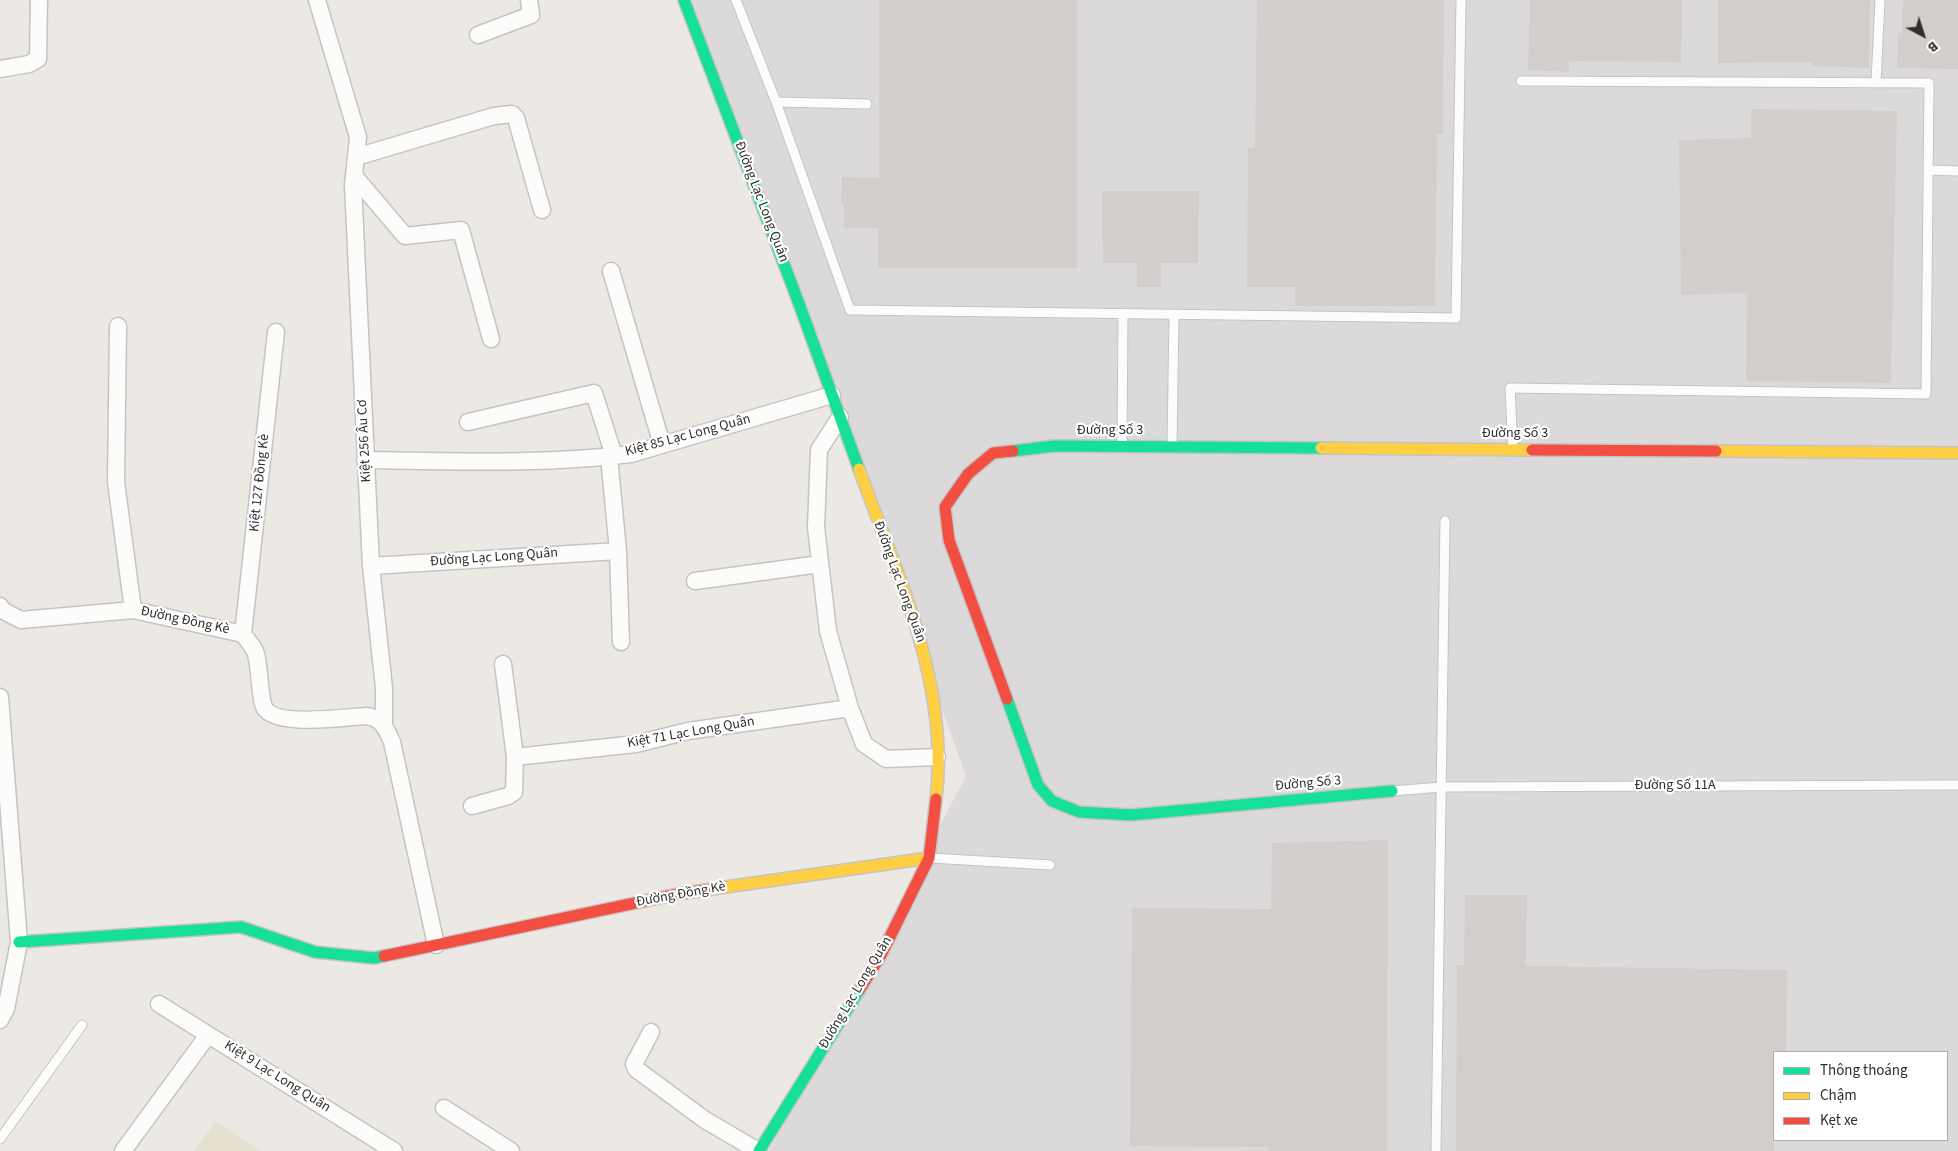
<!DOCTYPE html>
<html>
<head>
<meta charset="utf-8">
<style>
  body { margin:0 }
  #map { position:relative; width:1958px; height:1151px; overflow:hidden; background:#ece8e4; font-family:"Source Sans 3",sans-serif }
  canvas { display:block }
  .legend { position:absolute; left:1773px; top:1051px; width:175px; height:90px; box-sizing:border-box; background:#fff; border:1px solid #ababab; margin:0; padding:6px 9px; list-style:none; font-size:15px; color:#2e2e2e }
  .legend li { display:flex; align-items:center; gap:10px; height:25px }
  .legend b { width:25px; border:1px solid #ababab }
  .north { position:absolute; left:1898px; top:10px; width:50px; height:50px; -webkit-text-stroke:4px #fff; paint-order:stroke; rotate:140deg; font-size:14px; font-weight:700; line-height:20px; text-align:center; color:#2e2e2e }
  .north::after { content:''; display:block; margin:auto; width:18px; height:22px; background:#2e2e2e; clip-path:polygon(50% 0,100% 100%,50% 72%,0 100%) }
</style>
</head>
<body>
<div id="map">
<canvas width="1958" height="1151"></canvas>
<ul class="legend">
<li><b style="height:6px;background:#16e098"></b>Thông thoáng</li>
<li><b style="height:6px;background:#ffcf43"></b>Chậm</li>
<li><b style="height:6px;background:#f24e42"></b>Kẹt xe</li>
</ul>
<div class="north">B</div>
</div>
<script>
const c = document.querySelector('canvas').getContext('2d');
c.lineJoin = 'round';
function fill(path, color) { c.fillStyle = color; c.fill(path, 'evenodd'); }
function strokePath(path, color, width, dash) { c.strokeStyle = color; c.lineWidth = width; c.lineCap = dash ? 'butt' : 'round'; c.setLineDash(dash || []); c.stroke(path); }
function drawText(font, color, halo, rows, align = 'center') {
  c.font = font + ' "Source Sans 3",sans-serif'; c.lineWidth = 4.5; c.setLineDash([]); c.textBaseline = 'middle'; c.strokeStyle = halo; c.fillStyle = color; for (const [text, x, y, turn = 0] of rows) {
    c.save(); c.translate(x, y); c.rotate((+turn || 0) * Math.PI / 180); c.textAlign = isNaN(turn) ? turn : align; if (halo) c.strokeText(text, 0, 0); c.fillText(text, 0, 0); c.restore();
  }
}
const industrial = new Path2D(`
  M 686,0 L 1958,0 L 1958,1151 L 769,1151 L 966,776 ZM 1774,1052 L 1947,1052 L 1947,1140 L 1774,1140 Z`);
const education = new Path2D(`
  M 216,1121 L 261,1151 L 194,1151 Z`);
const building = new Path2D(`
  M 879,0 L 1077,0 L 1077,268 L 878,268 L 878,228 L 844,228 L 844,205 L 841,204 L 842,177 L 879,178 Z
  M 1257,0 L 1444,0 L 1443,134 L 1437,134 L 1435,306 L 1295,306 L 1295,287 L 1247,287 L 1248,148 L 1255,148 Z
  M 1530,0 L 1682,0 L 1681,62 L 1569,61 L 1569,72 L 1528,70 Z
  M 1718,0 L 1870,0 L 1869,68 L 1812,66 L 1812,62 L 1718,63 Z
  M 1903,0 L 1958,0 L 1958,69 L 1897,68 L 1898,33 L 1902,33 Z
  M 1751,109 L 1897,111 L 1891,383 L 1746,381 L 1747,293 L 1681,295 L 1679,140 L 1751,138 Z
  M 1102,191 L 1199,191 L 1198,263 L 1161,263 L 1161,287 L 1137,287 L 1137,263 L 1103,263 Z
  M 1388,840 L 1387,1151 L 1268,1151 L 1269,1147 L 1130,1146 L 1132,908 L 1271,909 L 1272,843 Z
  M 1465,895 L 1527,895 L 1526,966 L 1787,970 L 1786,1052 L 1774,1052 L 1774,1151 L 1456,1151 L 1457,965 L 1464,965 Z`);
const lane = new Path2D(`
  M 736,0 L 776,102 L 850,310 L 1456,318 L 1461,0
  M 1876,83 L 1880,0
  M 776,102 L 867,104
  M 1928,170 L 1958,171
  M 1122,446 L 1123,314
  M 1172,447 L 1174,315
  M 1513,449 L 1510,388 L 1926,394 L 1929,83 L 1521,81
  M 1392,791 L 1442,787 L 1958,785
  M 931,858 L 1050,865
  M 0,1139 L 82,1025
  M 1436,1151 L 1445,521`);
const street = new Path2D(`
  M 317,0 L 358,137 L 353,185 L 371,566 L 384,688 L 384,725
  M 478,35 L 531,15 L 529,0
  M 0,69 L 29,64 L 38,59 L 39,0
  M 356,157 L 494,116 L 512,114 L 516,118 L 542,210
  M 355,177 L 405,236 L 461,230 L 491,339
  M 611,271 L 662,445
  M 118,326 L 116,482 L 133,610
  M 840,417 L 819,450 L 816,527 L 828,631 L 850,708 L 864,744 L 886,759 L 937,757
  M 468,422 L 594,393 L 614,456
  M 609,457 L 618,551 L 621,642
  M 365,460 C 454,461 543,465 631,454 L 832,395
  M 371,566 L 618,551
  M 695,581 L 820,564
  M 0,606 L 2,610 L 21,620 L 133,610 L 243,634 C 247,640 254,647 256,654 C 260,670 259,688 263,704 C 268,729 346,717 366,716 C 382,718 385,727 392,742 L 436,945
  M 243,634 L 276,332
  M 503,664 L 515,757 L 636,744 L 688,731 L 850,708
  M 0,697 L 19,942 L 6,1009 L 0,1020
  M 472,806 L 508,796 L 514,792 L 515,757
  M 159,1004 L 394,1151
  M 651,1032 L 634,1064 L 636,1069 L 705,1120 L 758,1151
  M 444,1108 L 511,1151
  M 123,1151 L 208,1035`);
const fast = new Path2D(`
  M 684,0 L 798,301 L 859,469
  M 1013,451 L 1054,446 L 1321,448
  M 1007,699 L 1038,785 L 1052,801 L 1079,812 L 1131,815 L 1392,791
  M 19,942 L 241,927 L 315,952 L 374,958 L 384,956
  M 759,1151 L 860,989`);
const slow = new Path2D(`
  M 1321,448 L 1532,450
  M 1716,451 L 1958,453
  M 859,469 C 897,575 950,683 936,799
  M 712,889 L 929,858`);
const jam = new Path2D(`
  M 1532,450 L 1716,451
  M 1007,699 L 949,540 L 945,507 L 968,474 L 993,453 L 1013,451
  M 384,956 L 678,894 L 712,889
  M 860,989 L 881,955 L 929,858 L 936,799`);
const streetNames = [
  ["Đường Lạc Long Quân",761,202,69],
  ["Đường Số 3",1110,431],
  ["Đường Số 3",1515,434],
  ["Kiệt 85 Lạc Long Quân",688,436,-15],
  ["Kiệt 256 Âu Cơ",365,441,-93],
  ["Kiệt 127 Đồng Kè",260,483,-84],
  ["Đường Lạc Long Quân",494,558,-4],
  ["Đường Lạc Long Quân",899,582,70],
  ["Đường Đồng Kè",185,621,12],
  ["Kiệt 71 Lạc Long Quân",691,733,-10],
  ["Đường Số 3",1308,784,-5],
  ["Đường Số 11A",1675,786],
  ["Đường Đồng Kè",681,895,-10],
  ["Đường Lạc Long Quân",856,993,-59],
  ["Kiệt 9 Lạc Long Quân",277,1077,32]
];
fill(industrial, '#dcd9db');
fill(education, '#e6e0d3');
fill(building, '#d1cecb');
strokePath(lane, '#c5c4c5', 11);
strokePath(street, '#c5c4c5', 19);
strokePath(fast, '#c5c4c5', 14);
strokePath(slow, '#c5c4c5', 14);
strokePath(jam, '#c5c4c5', 14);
strokePath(lane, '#fcfcfb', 9);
strokePath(street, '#fcfcfb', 16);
strokePath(fast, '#16e098', 11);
strokePath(slow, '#ffcf43', 11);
strokePath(jam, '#f24e42', 11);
drawText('14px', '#2e2e2e', '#fff', streetNames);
</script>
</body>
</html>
